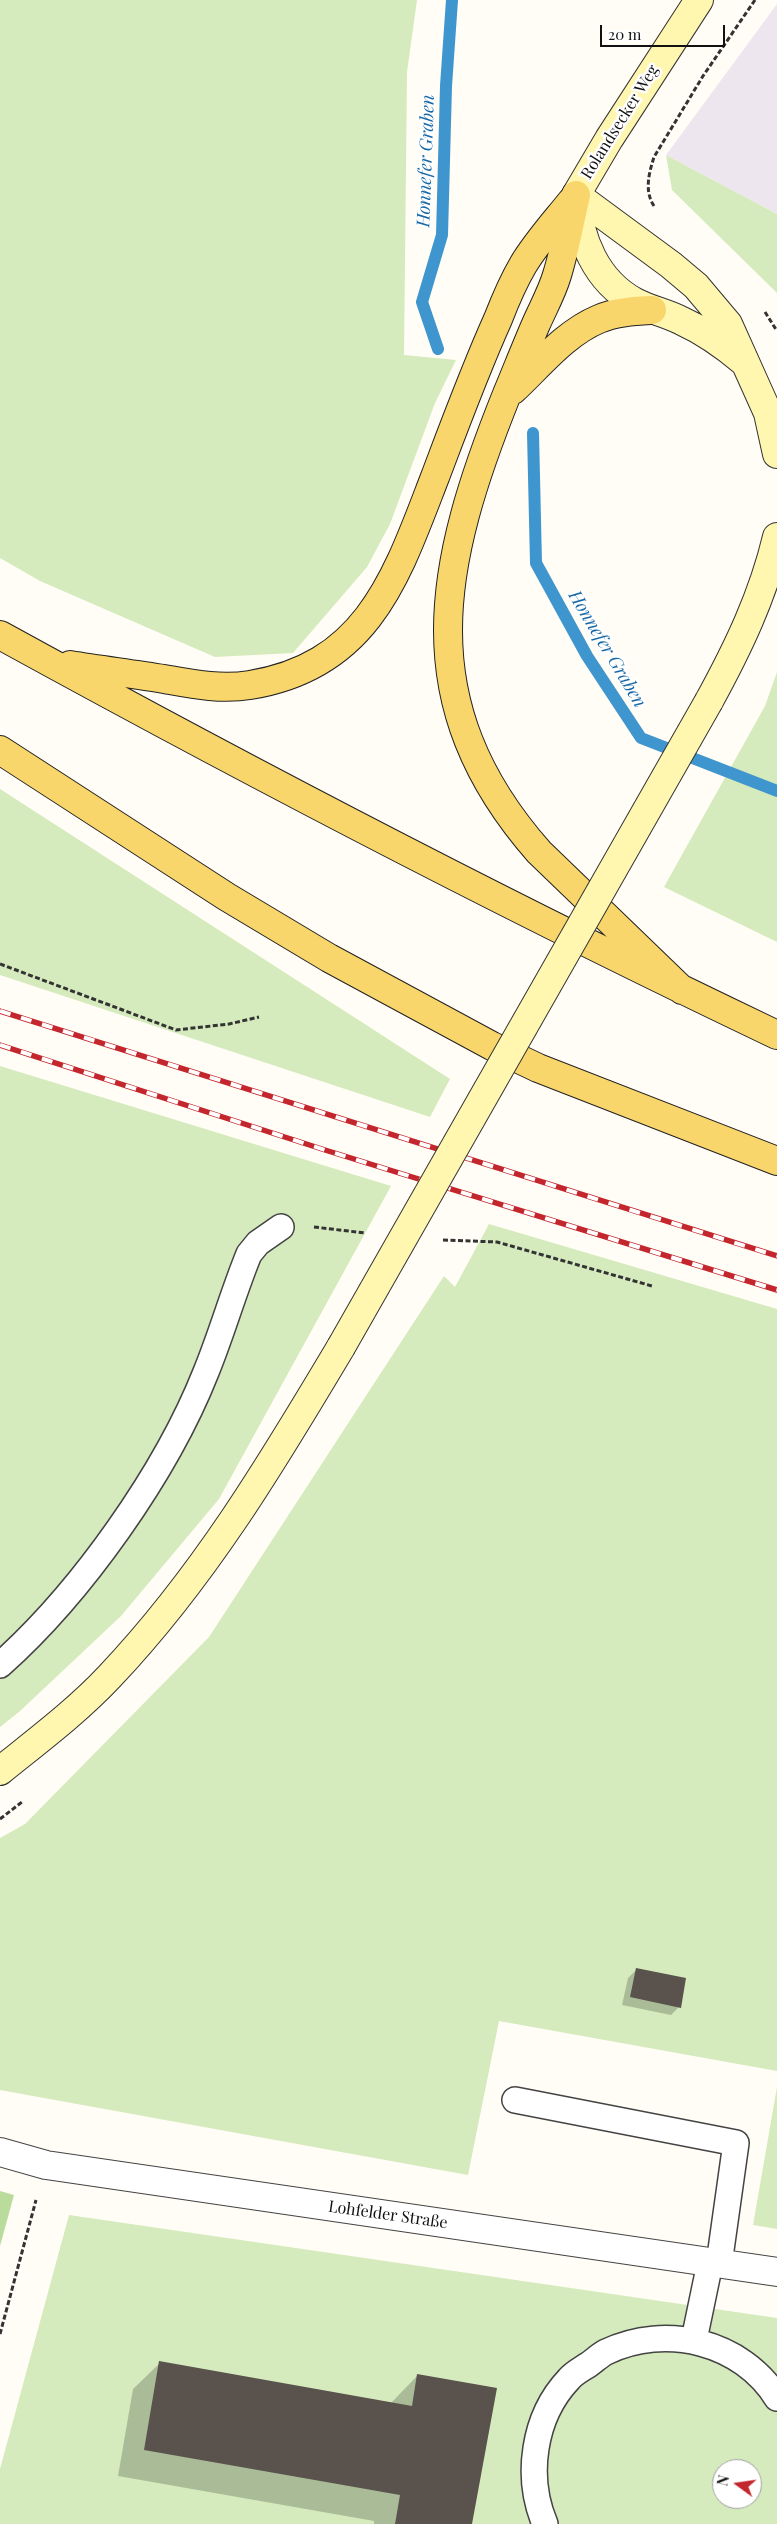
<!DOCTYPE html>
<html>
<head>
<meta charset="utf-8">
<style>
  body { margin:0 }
  #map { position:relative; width:777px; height:2524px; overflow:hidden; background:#fffdf5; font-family:"Playfair Display",serif }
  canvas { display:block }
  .north { position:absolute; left:712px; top:2459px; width:50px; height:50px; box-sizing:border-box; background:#fff; border:1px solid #a0a0a0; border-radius:50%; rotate:284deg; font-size:14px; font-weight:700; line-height:20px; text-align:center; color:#111 }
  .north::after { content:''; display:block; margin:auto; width:18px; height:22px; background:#c4262e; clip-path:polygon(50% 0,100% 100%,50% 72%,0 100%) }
  .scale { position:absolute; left:600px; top:25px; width:125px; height:22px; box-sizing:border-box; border:2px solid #111; border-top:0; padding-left:6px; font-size:15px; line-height:18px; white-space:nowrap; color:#111; -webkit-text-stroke:4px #fff; paint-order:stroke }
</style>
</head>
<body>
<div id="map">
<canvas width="777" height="2524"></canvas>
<div class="north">N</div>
<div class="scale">20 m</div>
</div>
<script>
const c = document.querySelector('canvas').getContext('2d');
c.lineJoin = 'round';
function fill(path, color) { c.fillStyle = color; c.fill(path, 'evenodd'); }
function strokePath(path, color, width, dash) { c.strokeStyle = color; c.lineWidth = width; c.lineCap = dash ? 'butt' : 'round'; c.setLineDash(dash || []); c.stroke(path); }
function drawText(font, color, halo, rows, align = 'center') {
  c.font = font + ' "Playfair Display",serif'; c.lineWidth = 5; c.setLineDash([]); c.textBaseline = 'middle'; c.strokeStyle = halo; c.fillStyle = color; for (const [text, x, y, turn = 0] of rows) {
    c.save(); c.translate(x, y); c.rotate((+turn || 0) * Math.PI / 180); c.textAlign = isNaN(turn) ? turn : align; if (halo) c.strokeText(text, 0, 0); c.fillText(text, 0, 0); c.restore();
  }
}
const industrial = new Path2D(`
  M 777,4 L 777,214 L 666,155 Z`);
const green = new Path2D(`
  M 0,0 L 417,0 L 407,72 L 404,355 L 456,360 L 435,403 L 390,524 L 367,567 L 293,653 L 215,657 L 40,581 L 0,558 Z
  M 666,155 L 777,214 L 777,293 L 672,190 Z
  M 777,672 L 777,942 L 664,887 L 765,706 Z
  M 0,789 L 450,1079 L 430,1117 L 0,975 Z
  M 0,1066 L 391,1186 L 219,1499 L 121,1616 L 19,1712 L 0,1727 Z
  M 489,1224 L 777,1309 L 777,2071 L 499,2021 L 468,2175 L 0,2090 L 0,1838 L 25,1824 L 209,1637 L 444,1276 L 455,1287 Z
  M 777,2087 L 777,2229 L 753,2225 Z
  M 69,2215 L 777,2318 L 777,2524 L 0,2524 L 0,2469 ZM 722,2469 L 752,2469 L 752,2499 L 722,2499 Z`);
const forest = new Path2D(`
  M 0,2191 L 14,2195 L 0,2246 Z`);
const shadow = new Path2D(`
  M 636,1970 L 679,2007 L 671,2015 L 622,2005 L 628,1978 Z
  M 160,2363 L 391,2403 L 418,2375 L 471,2524 L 374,2524 L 374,2521 L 118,2476 L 133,2389 Z`);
const stream = new Path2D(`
  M 438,349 L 422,302 L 442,235 L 446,86 L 452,0
  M 533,433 L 536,563 L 587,656 L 641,738 L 777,791`);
const building = new Path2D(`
  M 636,1968 L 686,1978 L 681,2008 L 630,1997 Z
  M 159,2361 L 412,2406 L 417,2374 L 497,2388 L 472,2524 L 395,2524 L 400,2495 L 144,2450 Z`);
const path = new Path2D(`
  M 654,206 C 644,191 649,173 654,157 L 703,76 L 755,0
  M 765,312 L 777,331
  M 0,964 L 176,1030 L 229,1024 L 259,1017
  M 314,1227 L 365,1233
  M 443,1240 L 497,1242 L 652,1286
  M 0,1819 L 22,1802
  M 0,2334 L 36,2200`);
const lane = new Path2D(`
  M 0,1665 C 81,1593 166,1473 206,1372 C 222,1333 233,1293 249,1254 L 258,1243 L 281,1227
  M 515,2100 L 736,2143 L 719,2264
  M 694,2340 L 710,2263
  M 545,2524 C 525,2477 533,2417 569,2379 C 574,2373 582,2369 588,2365 C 594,2361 600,2355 606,2352 C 666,2323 742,2342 777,2398`);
const street = new Path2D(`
  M 0,2152 L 46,2165 L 777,2272`);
const secondary = new Path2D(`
  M 576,195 L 671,265 L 696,286 L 728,324 L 768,413 L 777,454
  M 576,195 L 609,139 L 699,0
  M 576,196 C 579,239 596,281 635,302 C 650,310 667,313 682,321 C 704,331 724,345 743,361
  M 709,701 C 738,648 763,596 777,537
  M 0,1771 C 37,1741 76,1712 109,1677 C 203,1578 272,1463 341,1347`);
const primary = new Path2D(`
  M 576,195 C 570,221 565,249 557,275 C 552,292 543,308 536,324 C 526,347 517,370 507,394 C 439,563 407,702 539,852 L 682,990
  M 513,390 C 539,366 565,333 599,319 C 615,312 635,311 652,310
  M 0,635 C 255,775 514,910 777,1035
  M 70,665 C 101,670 133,674 164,679 C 192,684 221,690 250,685 C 369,666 397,575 435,477 C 455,424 475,370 498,319 C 505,301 513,282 523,265 C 536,243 555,222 571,202
  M 0,750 L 227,897 L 329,958 L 492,1046 L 538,1068 L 777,1161`);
const rail = new Path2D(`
  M 0,1011 L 777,1256
  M 0,1045 L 325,1150 L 777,1290`);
const secondaryBridge = new Path2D(`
  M 341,1347 L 709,701`);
const streetNames = [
  ["Rolandsecker Weg",620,122,-58],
  ["Lohfelder Straße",388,2215,8]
];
const waterNames = [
  ["Honnefer Graben",426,161,-88],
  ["Honnefer Graben",607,649,59]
];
fill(industrial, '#eee6ef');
fill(green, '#d5ebbd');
fill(forest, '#b9dc9c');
fill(shadow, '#0003');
strokePath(stream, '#3f96cf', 12);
fill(building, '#5a524d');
strokePath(lane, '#444', 28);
strokePath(street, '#444', 30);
strokePath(secondary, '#333', 30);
strokePath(primary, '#222', 30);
strokePath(path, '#333', 3, [5, 2.5]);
strokePath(lane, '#fff', 25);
strokePath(street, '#fff', 28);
strokePath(secondary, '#fff6b0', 28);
strokePath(primary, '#f9d66b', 28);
strokePath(rail, '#c4262e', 5.5);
strokePath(rail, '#fff', 4, [11]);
strokePath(secondaryBridge, '#333', 30, []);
strokePath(secondaryBridge, '#fff6b0', 28);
drawText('16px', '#111', '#fff', streetNames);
drawText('italic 18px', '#1768a6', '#fff', waterNames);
</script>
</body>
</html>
